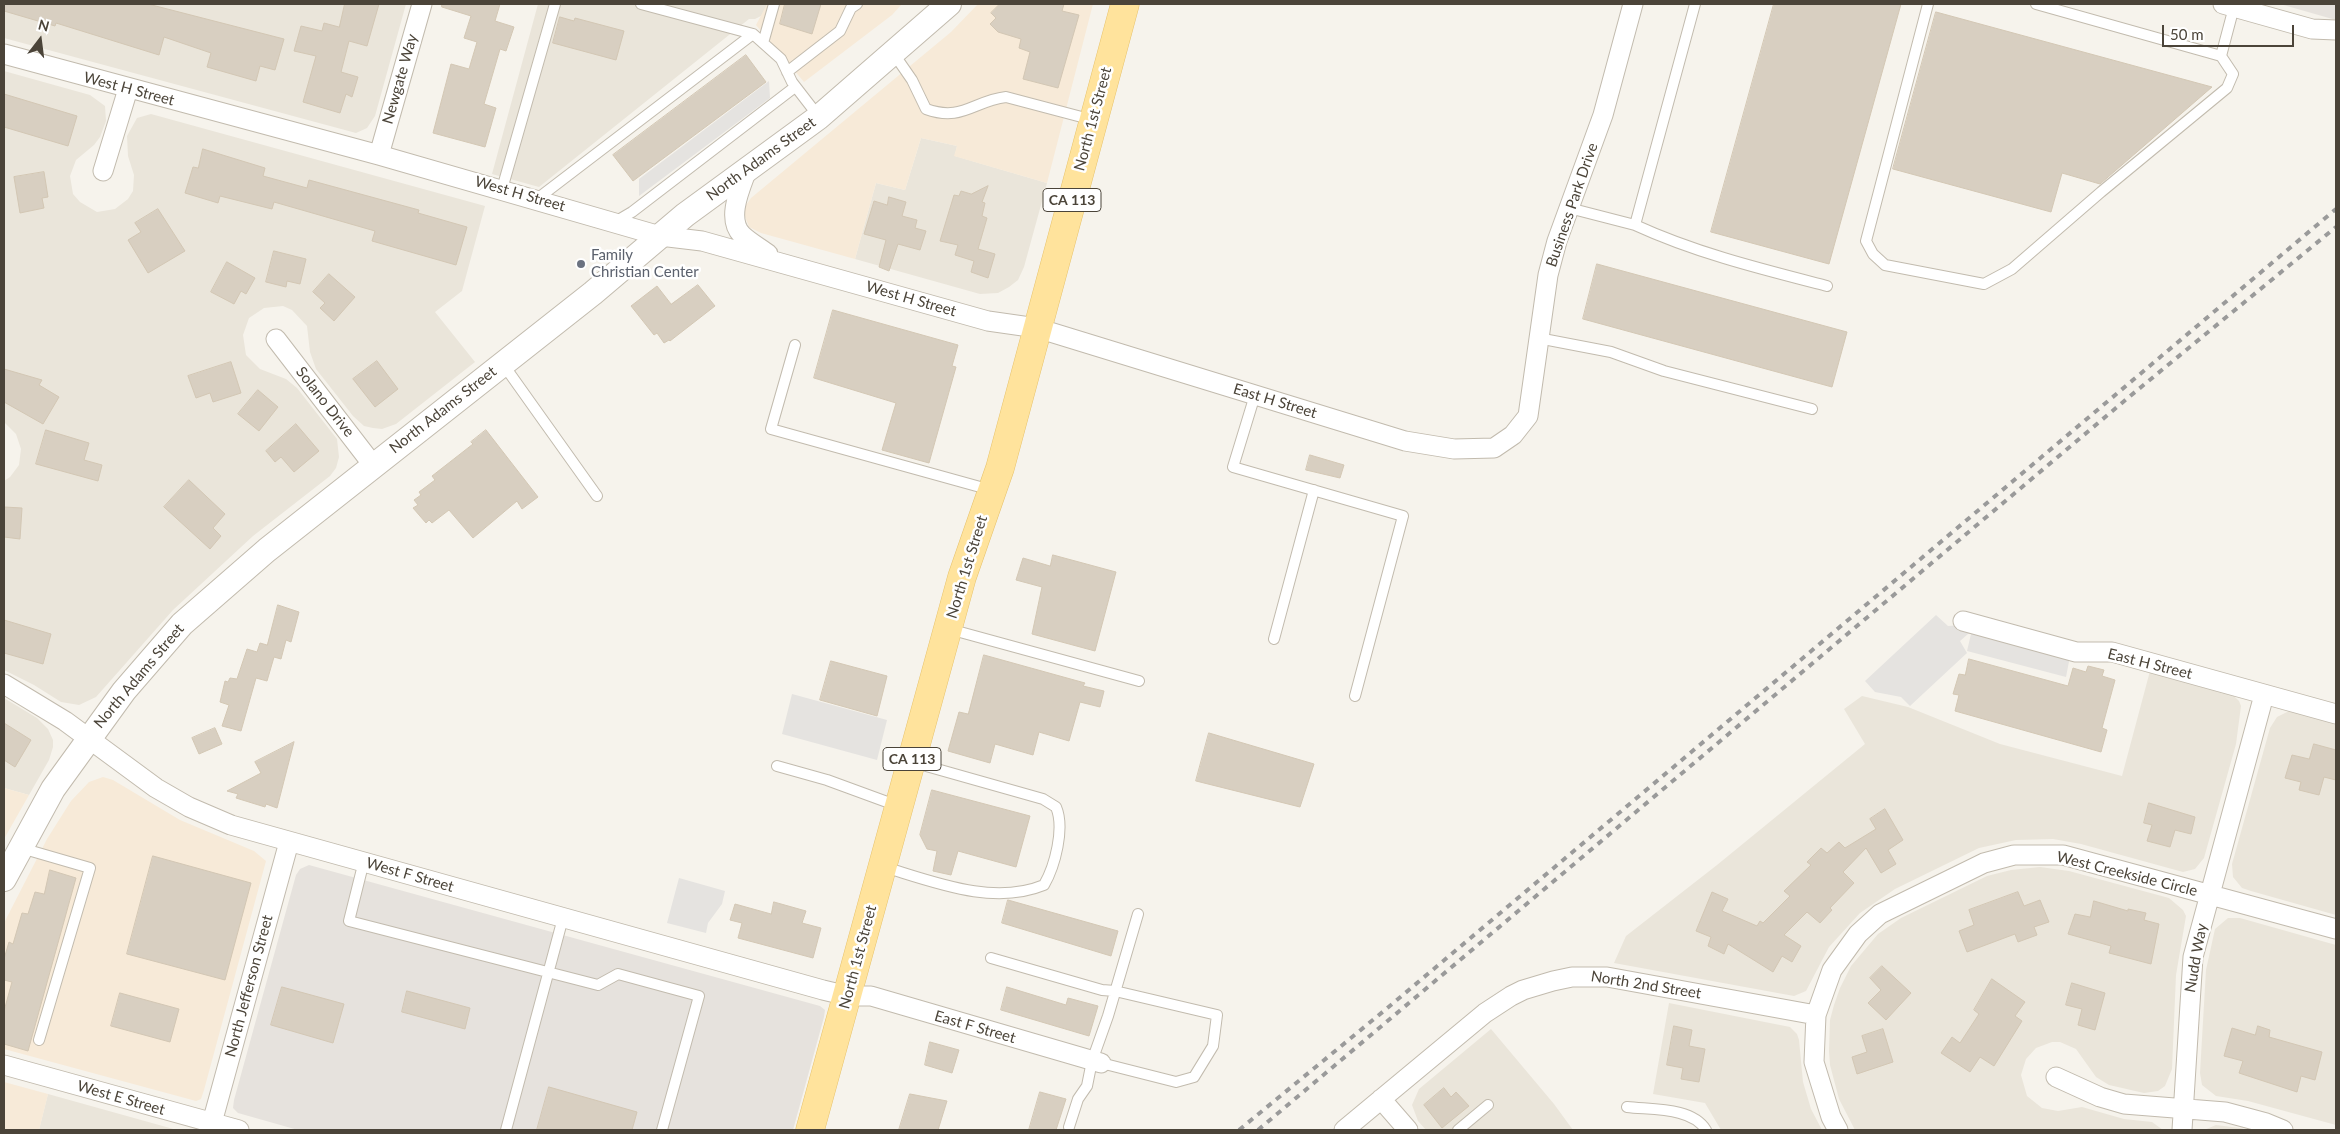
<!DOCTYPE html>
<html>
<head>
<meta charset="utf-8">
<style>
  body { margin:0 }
  #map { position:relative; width:2340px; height:1134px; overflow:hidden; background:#f6f3ec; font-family:Lato,sans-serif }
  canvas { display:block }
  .frame { position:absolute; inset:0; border:5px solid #4b4439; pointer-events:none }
  .north { position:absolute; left:15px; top:15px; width:50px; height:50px; -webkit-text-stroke:4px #fff; paint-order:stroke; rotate:15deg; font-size:14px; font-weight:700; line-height:20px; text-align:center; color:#4b4439 }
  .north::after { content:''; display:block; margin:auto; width:18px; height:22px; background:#4b4439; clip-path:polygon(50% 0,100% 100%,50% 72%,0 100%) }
  .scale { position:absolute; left:2162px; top:25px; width:132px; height:22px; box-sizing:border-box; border:2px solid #4b4439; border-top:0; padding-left:6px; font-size:15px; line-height:18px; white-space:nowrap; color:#4b4439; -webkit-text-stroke:4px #fff; paint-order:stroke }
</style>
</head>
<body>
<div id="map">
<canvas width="2340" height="1134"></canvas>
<div class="frame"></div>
<div class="north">N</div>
<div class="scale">50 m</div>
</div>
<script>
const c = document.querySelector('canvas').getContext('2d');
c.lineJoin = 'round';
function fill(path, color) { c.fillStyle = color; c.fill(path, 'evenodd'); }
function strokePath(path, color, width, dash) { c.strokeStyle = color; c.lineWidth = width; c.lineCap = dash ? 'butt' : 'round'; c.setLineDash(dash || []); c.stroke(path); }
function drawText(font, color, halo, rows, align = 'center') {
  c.font = font + ' Lato,sans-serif'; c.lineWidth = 5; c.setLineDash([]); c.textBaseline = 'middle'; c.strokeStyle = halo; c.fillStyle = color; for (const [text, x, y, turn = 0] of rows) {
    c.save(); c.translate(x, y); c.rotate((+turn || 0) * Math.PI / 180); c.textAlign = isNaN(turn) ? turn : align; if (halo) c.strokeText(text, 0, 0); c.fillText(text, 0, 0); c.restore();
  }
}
const residential = new Path2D(`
  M 4,4 L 406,4 L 375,116 L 367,128 L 356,133 L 4,38 Z
  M 538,4 L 767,4 L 765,14 L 755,19 L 749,19 L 539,187 L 492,174 Z
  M 4,71 L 90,95 L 105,106 L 106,121 L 100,137 L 94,145 L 76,160 L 70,176 L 73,194 L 80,202 L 97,212 L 115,209 L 128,199 L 133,191 L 134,175 L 128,156 L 127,136 L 137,118 L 151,114 L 485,206 L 462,291 L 435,312 L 475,362 L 396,424 L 382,429 L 373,428 L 364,426 L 353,416 L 316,369 L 310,352 L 307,326 L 292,310 L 283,306 L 264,308 L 249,318 L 243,335 L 246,355 L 260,369 L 286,379 L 297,388 L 337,439 L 339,457 L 336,468 L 330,476 L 253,536 L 173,610 L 96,697 L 79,705 L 61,702 L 34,685 L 4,670 L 4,481 L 10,477 L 19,465 L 21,449 L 16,434 L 4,422 Z
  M 921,138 L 957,146 L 955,156 L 1047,183 L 1024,267 L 1018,280 L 1009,287 L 998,293 L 980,294 L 855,259 L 876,183 L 905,190 Z
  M 2150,671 L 2231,693 L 2239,701 L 2241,706 L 2236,744 L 2204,858 L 2195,869 L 2183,872 L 2081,844 L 2053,839 L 2016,840 L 1979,848 L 1895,889 L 1860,913 L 1829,947 L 1806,991 L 1794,996 L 1614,963 L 1626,936 L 1717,865 L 1865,744 L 1844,709 L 1862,696 L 1908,707 L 2000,744 L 2122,776 Z
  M 4,698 L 37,718 L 48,729 L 53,740 L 53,747 L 49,760 L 29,795 L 4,788 Z
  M 2289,711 L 2336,722 L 2336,915 L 2251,891 L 2242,888 L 2233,877 L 2232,864 L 2270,728 L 2277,717 Z
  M 2040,867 L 2069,871 L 2169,898 L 2183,910 L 2186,916 L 2176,975 L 2172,1069 L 2165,1086 L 2158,1091 L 2144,1093 L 2109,1085 L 2096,1077 L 2076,1049 L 2060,1042 L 2052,1042 L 2036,1048 L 2026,1059 L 2021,1075 L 2027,1096 L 2042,1108 L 2058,1111 L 2082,1107 L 2124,1119 L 2152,1122 L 2163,1130 L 1855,1130 L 1839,1099 L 1830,1065 L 1829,1051 L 1830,1020 L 1834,1005 L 1840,988 L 1851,966 L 1878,934 L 1901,918 L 1987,876 L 2011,870 Z
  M 2228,918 L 2240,918 L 2336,945 L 2336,1125 L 2248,1101 L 2216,1096 L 2202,1085 L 2200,1073 L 2206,970 L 2215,929 Z
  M 1669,1003 L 1790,1027 L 1797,1034 L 1799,1040 L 1803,1082 L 1811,1109 L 1822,1130 L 1721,1130 L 1705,1103 L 1653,1094 Z
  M 1491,1029 L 1554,1104 L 1573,1130 L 1426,1130 L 1418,1121 L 1412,1105 L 1419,1089 Z
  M 48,1094 L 177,1130 L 39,1130 Z
  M 2216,1125 L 2240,1128 L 2249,1130 L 2204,1130 Z`);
const commercial = new Path2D(`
  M 767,4 L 902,4 L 892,15 L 804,82 L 756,25 Z
  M 978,4 L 1093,4 L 1047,183 L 954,156 L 957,146 L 921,138 L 905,190 L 876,183 L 855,259 L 761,233 L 749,227 L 744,214 L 746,205 L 751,198 L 951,32 Z
  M 103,777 L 113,780 L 180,820 L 254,851 L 266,861 L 204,1090 L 201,1099 L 196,1101 L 4,1049 L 4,923 L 47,839 L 71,801 L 89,782 Z
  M 4,788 L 29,795 L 4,839 Z
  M 4,1082 L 48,1094 L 39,1130 L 4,1130 Z`);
const industrial = new Path2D(`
  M 2280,4 L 2336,4 L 2336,20 Z
  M 309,865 L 820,1006 L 825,1010 L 824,1017 L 793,1130 L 298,1130 L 238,1113 L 233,1108 L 234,1100 L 296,875 L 300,869 Z`);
const parking = new Path2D(`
  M 769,81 L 770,98 L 639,196 L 639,179 Z
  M 1936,615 L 1948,626 L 2003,622 L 2073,641 L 2066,677 L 1967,651 L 1971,634 L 1968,634 L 1960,641 L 1967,653 L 1910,706 L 1901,697 L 1875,692 L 1865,681 Z
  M 792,694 L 887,720 L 877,760 L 782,734 Z
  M 679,878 L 725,891 L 722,904 L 708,923 L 706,933 L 667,923 Z`);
const building = new Path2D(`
  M 4,4 L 148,4 L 284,39 L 275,70 L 260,66 L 256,81 L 207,67 L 211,53 L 164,37 L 159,55 L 56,23 L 55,26 L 4,11 Z
  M 345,4 L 379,4 L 367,46 L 349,41 L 341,72 L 358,77 L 352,97 L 346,94 L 340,113 L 303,102 L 316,56 L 294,51 L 301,26 L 322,31 L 324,23 L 339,27 Z
  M 442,4 L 500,4 L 495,21 L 514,27 L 506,51 L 500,49 L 484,104 L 496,108 L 485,147 L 433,133 L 451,64 L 469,69 L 477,42 L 464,38 L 471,16 L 442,7 Z
  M 785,4 L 821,4 L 812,34 L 780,24 Z
  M 1000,4 L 1064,4 L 1062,11 L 1079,15 L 1058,88 L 1023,79 L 1030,52 L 1019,48 L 1021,39 L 998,32 L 990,24 L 996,18 L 991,13 Z
  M 1774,4 L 1901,4 L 1829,264 L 1711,232 Z
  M 1936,12 L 2212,87 L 2100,184 L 2062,173 L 2051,212 L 1893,169 Z
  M 560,17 L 574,21 L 575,18 L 624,31 L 616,60 L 553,43 Z
  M 746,55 L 766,82 L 633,181 L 613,155 Z
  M 4,94 L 77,116 L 68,146 L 4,127 Z
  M 203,149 L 265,168 L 263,176 L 307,188 L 309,180 L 419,210 L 418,213 L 467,227 L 456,265 L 372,241 L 375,231 L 274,202 L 272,209 L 220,196 L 218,203 L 185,193 L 193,167 L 198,168 Z
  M 44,172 L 48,197 L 42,198 L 44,208 L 20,213 L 14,177 Z
  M 988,186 L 982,202 L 985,203 L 982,216 L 987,218 L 978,249 L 995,254 L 988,278 L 971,272 L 974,261 L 955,255 L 958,245 L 940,241 L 954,195 L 959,196 L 961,191 L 971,194 Z
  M 889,197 L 906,202 L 902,216 L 917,220 L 915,228 L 926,231 L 920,250 L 898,244 L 889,271 L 879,267 L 886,240 L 864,234 L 874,201 L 887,205 Z
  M 158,209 L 185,251 L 148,273 L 128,240 L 141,232 L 135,223 Z
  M 274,251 L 306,259 L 300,284 L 287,281 L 286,287 L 266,282 Z
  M 227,262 L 255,278 L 246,294 L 241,291 L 234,304 L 211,292 Z
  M 1597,264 L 1847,332 L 1832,387 L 1583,319 Z
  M 329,274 L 355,297 L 334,321 L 320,308 L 325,303 L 313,292 Z
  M 698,285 L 715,306 L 670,341 L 669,340 L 664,343 L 657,333 L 654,335 L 631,306 L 657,286 L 671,304 Z
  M 833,310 L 958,345 L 952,366 L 956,367 L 929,463 L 882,450 L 896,403 L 814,378 Z
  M 377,361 L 398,389 L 375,407 L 353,379 Z
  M 231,362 L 241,393 L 213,402 L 210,393 L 196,398 L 188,376 Z
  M 4,369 L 42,380 L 39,385 L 59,397 L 43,424 L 4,402 Z
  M 258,390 L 278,407 L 259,431 L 238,414 Z
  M 296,424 L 319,451 L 294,472 L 281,457 L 275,462 L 266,451 Z
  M 46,430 L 89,443 L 84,460 L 102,465 L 98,481 L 36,464 Z
  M 486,430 L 538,497 L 522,509 L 517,501 L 473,538 L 449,510 L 432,523 L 429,520 L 426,523 L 413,508 L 418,505 L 414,500 L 421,495 L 419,492 L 435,480 L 432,476 L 473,444 L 471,442 Z
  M 1310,455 L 1344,465 L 1340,478 L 1306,470 Z
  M 189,480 L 225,514 L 213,528 L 221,536 L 210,549 L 164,507 Z
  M 4,507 L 22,508 L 20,539 L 4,537 Z
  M 1053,555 L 1116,572 L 1095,651 L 1032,634 L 1042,587 L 1016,580 L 1023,558 L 1050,566 Z
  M 278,605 L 299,612 L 291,642 L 286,640 L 281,659 L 274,657 L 267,681 L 256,678 L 241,731 L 222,726 L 229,705 L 220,702 L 225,681 L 228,682 L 230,678 L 237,679 L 247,649 L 257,652 L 260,643 L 267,645 Z
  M 4,620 L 51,634 L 43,664 L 4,653 Z
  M 984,655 L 1085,683 L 1083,686 L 1104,691 L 1100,707 L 1080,702 L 1069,741 L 1039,732 L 1033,755 L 995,744 L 990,763 L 948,751 L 959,712 L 968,714 Z
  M 1969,659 L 2068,686 L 2073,668 L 2086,672 L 2088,666 L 2104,670 L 2102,676 L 2115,680 L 2102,728 L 2107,730 L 2101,752 L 1955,711 L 1959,695 L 1953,694 L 1959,674 L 1965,675 Z
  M 831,661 L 887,676 L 877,716 L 820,700 Z
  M 4,723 L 31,740 L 15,767 L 4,760 Z
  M 215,728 L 222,744 L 199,754 L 192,738 Z
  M 1209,733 L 1314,764 L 1300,807 L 1196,781 Z
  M 294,742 L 277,808 L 266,804 L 265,807 L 236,798 L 238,794 L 227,791 L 261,773 L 255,762 Z
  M 2314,744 L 2336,750 L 2336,780 L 2324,777 L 2319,795 L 2299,790 L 2301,782 L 2285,778 L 2292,755 L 2309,759 Z
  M 932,790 L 1030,816 L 1016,867 L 958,851 L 951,875 L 933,871 L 937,851 L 927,849 L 920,835 Z
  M 2149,803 L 2195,817 L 2191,834 L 2175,830 L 2170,847 L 2147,841 L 2152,825 L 2144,823 Z
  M 1885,809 L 1903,840 L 1888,850 L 1896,864 L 1881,873 L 1866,848 L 1843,872 L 1854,883 L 1830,908 L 1832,910 L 1820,923 L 1807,912 L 1784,935 L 1801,946 L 1792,962 L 1782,956 L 1773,972 L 1728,944 L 1724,954 L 1708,946 L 1711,937 L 1696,931 L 1712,892 L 1728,899 L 1722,911 L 1757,926 L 1760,921 L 1763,923 L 1790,896 L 1784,891 L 1811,865 L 1807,862 L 1821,848 L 1827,853 L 1839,842 L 1845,848 L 1876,829 L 1870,819 Z
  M 153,856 L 251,883 L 225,980 L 127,954 Z
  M 50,870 L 76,878 L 28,1051 L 4,1044 L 4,1011 L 12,982 L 4,980 L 4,959 L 9,942 L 13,944 L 22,913 L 28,914 L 35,892 L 44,894 Z
  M 2018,892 L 2024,906 L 2040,900 L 2049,922 L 2034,927 L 2037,935 L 2018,942 L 2015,934 L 1967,952 L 1959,931 L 1974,925 L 1969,910 Z
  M 1008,900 L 1118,931 L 1111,956 L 1002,923 Z
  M 2094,901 L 2128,911 L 2128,909 L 2146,913 L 2144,920 L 2159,924 L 2151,964 L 2109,953 L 2111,946 L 2068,934 L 2075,914 L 2090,917 Z
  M 774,902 L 806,911 L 802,923 L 821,928 L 813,958 L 738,938 L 742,923 L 730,920 L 735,904 L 771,914 Z
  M 1882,966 L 1911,993 L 1886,1020 L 1868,1003 L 1881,990 L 1870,978 Z
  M 1992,979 L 2025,1002 L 2015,1016 L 2022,1021 L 1994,1066 L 1980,1057 L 1970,1072 L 1941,1053 L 1952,1037 L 1960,1043 L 1979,1014 L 1974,1010 Z
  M 2072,983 L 2105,993 L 2095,1030 L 2078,1025 L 2082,1009 L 2066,1005 Z
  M 282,987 L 344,1004 L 333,1043 L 271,1025 Z
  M 1007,987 L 1066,1005 L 1068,998 L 1098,1006 L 1089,1036 L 1001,1010 Z
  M 407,991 L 470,1008 L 465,1029 L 402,1012 Z
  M 120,993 L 179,1009 L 170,1042 L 111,1026 Z
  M 1674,1026 L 1692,1030 L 1689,1046 L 1705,1049 L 1699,1082 L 1681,1079 L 1683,1068 L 1667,1065 Z
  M 2258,1026 L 2270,1030 L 2269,1037 L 2322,1052 L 2315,1080 L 2301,1076 L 2297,1092 L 2239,1073 L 2243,1061 L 2224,1056 L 2232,1028 L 2255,1035 Z
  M 1883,1029 L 1893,1062 L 1857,1074 L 1852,1057 L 1867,1052 L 1862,1036 Z
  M 930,1042 L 959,1050 L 952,1073 L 925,1065 Z
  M 549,1087 L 637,1112 L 632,1130 L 537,1130 Z
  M 1444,1088 L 1451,1097 L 1456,1092 L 1469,1106 L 1442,1128 L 1424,1105 Z
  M 1040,1092 L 1066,1099 L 1056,1130 L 1029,1130 Z
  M 910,1094 L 947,1101 L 938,1130 L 899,1130 Z`);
const service = new Path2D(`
  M 641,4 L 753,34 L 781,59 L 792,82 L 819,117
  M 1928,4 L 1866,241 L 1873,254 L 1885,265 L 1984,284 L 2012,269 L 2101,192 L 2227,88 L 2233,74 L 2221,56
  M 2036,4 L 2221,56 L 2234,7
  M 763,43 L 774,4
  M 894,54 L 912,80 L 926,109 C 962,122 973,101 1006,97 L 1093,120
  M 787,72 L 840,31 L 851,8 L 857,4
  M 502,189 L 555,4
  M 537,199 L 753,34
  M 1569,208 L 1635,225 L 1695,4
  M 615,222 L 632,212 L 795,87
  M 1635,225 C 1696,253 1761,269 1827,286
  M 1538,338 L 1611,352 L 1664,371 L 1812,409
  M 795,345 L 771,429 L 991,490
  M 503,364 L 597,496
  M 1255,395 L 1233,467 L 1403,516 L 1355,696
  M 949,629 L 1139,681
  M 1274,639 L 1314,490
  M 777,766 L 827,780 L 898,806
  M 21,848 L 90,868 L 39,1040
  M 364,861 L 349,921 L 598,985 L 618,974 L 699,996 L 662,1130
  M 884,867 C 934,882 993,906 1044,885 C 1055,866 1065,828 1056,807 L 1043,799 L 912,762
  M 991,958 L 1102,990 L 1115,991 L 1217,1015 L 1213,1046 L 1194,1077 L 1176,1082 L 1101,1063
  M 1627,1107 C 1652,1110 1692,1107 1706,1130
  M 1069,1127 L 1078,1099 L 1087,1086 L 1092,1061 L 1108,1016 L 1138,914
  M 506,1130 L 563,918
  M 1458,1130 L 1488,1105`);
const minor = new Path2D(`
  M 2223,4 L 2312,29 L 2336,30
  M 4,54 L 379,155 L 660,236 L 702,241 L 988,321 L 1037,328 L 1405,441 L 1454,449 L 1494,448 L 1513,435 L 1528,416 L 1548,275 L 1557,241 L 1603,115 L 1633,4
  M 379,155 L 422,4
  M 748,167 C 742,185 725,218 742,235 C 749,242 760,248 768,254
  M 103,171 L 128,89
  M 276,339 L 373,465
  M 1963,621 L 2076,652 L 2112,652 L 2336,714
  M 4,684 L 65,721 L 156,788 L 189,807 L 231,825 L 823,990 L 848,996 L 871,996 L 1101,1063
  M 4,1065 L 239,1130
  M 2056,1077 L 2100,1097 L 2124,1104 L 2225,1112 L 2266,1123 L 2283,1130
  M 1381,1099 L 1408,1130
  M 210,1130 L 289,842
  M 1344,1130 L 1485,1013 L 1511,996 L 1523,990 L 1553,981 L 1572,977 L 1607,977 L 1816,1015
  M 1838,1130 L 1831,1117 L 1814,1062 L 1816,1015 L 1832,970 L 1858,934 L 1880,914 L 1984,863 L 2014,855 L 2063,855 L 2336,929
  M 2182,1130 L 2193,957 L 2264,695`);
const tertiary = new Path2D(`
  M 4,879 L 53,789 L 124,691 L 182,624 L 267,550 L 593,293 L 685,215 L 819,117 L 949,4`);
const primary = new Path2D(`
  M 810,1130 L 962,577 L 1000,468 L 1125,4`);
const rail = new Path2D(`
  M 1239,1130 L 1385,1010 L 2336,209
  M 1258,1130 L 2129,397 L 2336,227`);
const markers = [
  [581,264,5,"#6b7280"]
];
const shields = [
  [1072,200,58],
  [912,759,58]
];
const shieldNames = [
  ["CA 113",1072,200],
  ["CA 113",912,759]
];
const streetNames = [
  ["Newgate Way",400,79,-74],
  ["West H Street",129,89,15],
  ["North 1st Street",1093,119,-75],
  ["North Adams Street",761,159,-36],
  ["West H Street",520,194,16],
  ["Business Park Drive",1572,205,-71],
  ["West H Street",911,299,16],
  ["East H Street",1275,401,17],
  ["Solano Drive",325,402,52],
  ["North Adams Street",443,410,-38],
  ["North 1st Street",967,567,-73],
  ["East H Street",2150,664,14],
  ["North Adams Street",139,676,-50],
  ["West Creekside Circle",2127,874,14],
  ["West F Street",410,875,16],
  ["North 1st Street",858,957,-75],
  ["Nudd Way",2196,958,-80],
  ["North 2nd Street",1646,985,9],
  ["North Jefferson Street",249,986,-75],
  ["East F Street",975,1027,16],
  ["West E Street",121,1098,16]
];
const worshipNames = [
  ["Family",591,255],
  ["Christian Center",591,272]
];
fill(residential, '#eae5da');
fill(commercial, '#f7ead8');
fill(industrial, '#e6e2dd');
fill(parking, '#e5e3e0');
fill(building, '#d8cfc1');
strokePath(building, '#d3c7b4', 1);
strokePath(service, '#c2bbae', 12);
strokePath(minor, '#c2bbae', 21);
strokePath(tertiary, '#c2bbae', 26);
strokePath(primary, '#e6c16a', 29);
strokePath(service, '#fff', 10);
strokePath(minor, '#fff', 19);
strokePath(tertiary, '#fff', 24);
strokePath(primary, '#ffe39c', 28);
strokePath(rail, '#9a9a9a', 4, [6, 6]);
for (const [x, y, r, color] of markers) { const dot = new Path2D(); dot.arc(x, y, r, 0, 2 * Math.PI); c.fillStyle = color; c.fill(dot); strokePath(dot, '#fff', 2); }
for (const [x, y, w] of shields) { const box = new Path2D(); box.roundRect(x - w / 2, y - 11.5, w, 23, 4); c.fillStyle = '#fff'; c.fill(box); strokePath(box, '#4b4439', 1); }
drawText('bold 14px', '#4b4439', null, shieldNames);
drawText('15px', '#4b4439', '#fff', streetNames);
drawText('15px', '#5b616d', '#fff', worshipNames, 'left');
</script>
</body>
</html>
